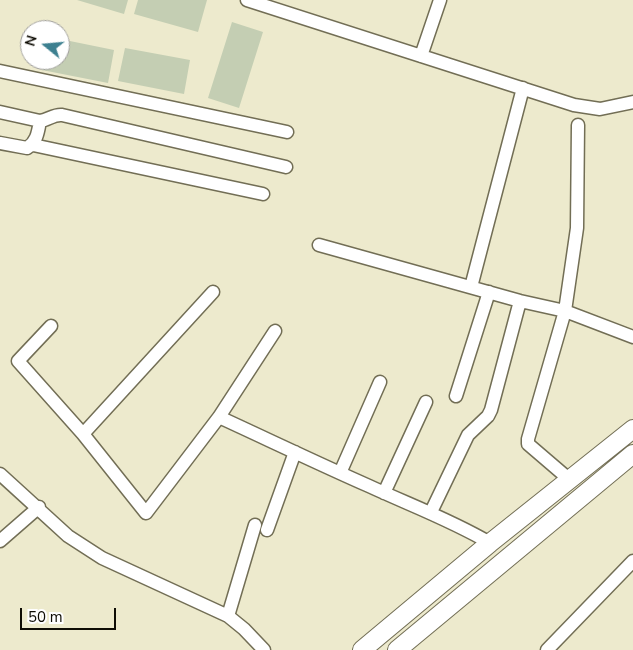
<!DOCTYPE html>
<html>
<head>
<meta charset="utf-8">
<style>
  body { margin:0 }
  #map { position:relative; width:633px; height:650px; overflow:hidden; background:#edeacd; font-family:"Nunito Sans",sans-serif }
  canvas { display:block }
  .north { position:absolute; left:20px; top:20px; width:50px; height:50px; box-sizing:border-box; background:#fff; border:1px solid #9f9e9b; border-radius:50%; rotate:287deg; font-size:14px; font-weight:700; line-height:20px; text-align:center; color:#0f0d05 }
  .north::after { content:''; display:block; margin:auto; width:18px; height:22px; background:#3d8090; clip-path:polygon(50% 0,100% 100%,50% 72%,0 100%) }
  .scale { position:absolute; left:20px; top:608px; width:96px; height:22px; box-sizing:border-box; border:2px solid #0f0d05; border-top:0; padding-left:6px; font-size:15px; line-height:18px; white-space:nowrap; color:#0f0d05; -webkit-text-stroke:4px #fff; paint-order:stroke }
</style>
</head>
<body>
<div id="map">
<canvas width="633" height="650"></canvas>
<div class="north">N</div>
<div class="scale">50 m</div>
</div>
<script>
const c = document.querySelector('canvas').getContext('2d');
c.lineJoin = 'round';
function fill(path, color) { c.fillStyle = color; c.fill(path, 'evenodd'); }
function strokePath(path, color, width, dash) { c.strokeStyle = color; c.lineWidth = width; c.lineCap = dash ? 'butt' : 'round'; c.setLineDash(dash || []); c.stroke(path); }
const building = new Path2D(`
  M 77,0 L 128,0 L 124,14 Z
  M 138,0 L 207,0 L 198,32 L 134,14 Z
  M 232,22 L 263,32 L 239,108 L 208,98 Z
  M 60,39 L 114,50 L 108,83 L 42,70 L 44,60 L 60,60 Z
  M 125,48 L 190,60 L 184,94 L 118,81 Z`);
const minor = new Path2D(`
  M 247,0 L 574,105 L 600,109 L 633,102
  M 421,56 L 440,0
  M 0,71 L 287,132
  M 0,112 L 40,121 C 48,120 54,114 62,115 L 286,167
  M 0,143 L 27,148 C 37,142 38,132 40,121
  M 33,145 L 263,194
  M 319,245 L 520,301 L 565,311 L 633,337
  M 471,287 L 523,88
  M 213,292 L 83,434 L 146,513 L 219,417 L 275,331
  M 51,326 L 18,361 L 83,434
  M 456,396 L 489,292
  M 219,417 C 269,440 319,464 369,486 C 410,505 451,520 490,543
  M 340,473 L 380,382
  M 0,474 L 68,536 L 102,558 L 228,616 L 244,629 L 264,650
  M 570,480 L 528,444 L 528,439 L 565,311 L 577,228 L 578,125
  M 384,493 L 426,402
  M 431,512 L 468,435 L 488,416 L 491,410 L 520,301
  M 267,530 L 295,452
  M 0,541 L 39,507
  M 228,616 L 255,525
  M 547,650 L 633,561`);
const secondary = new Path2D(`
  M 362,650 L 490,543 L 633,429
  M 397,650 L 633,454`);
fill(building, '#c4ceb3');
strokePath(minor, '#726e55', 15);
strokePath(secondary, '#726e55', 20);
strokePath(minor, '#fff', 12);
strokePath(secondary, '#fff', 18);
</script>
</body>
</html>
